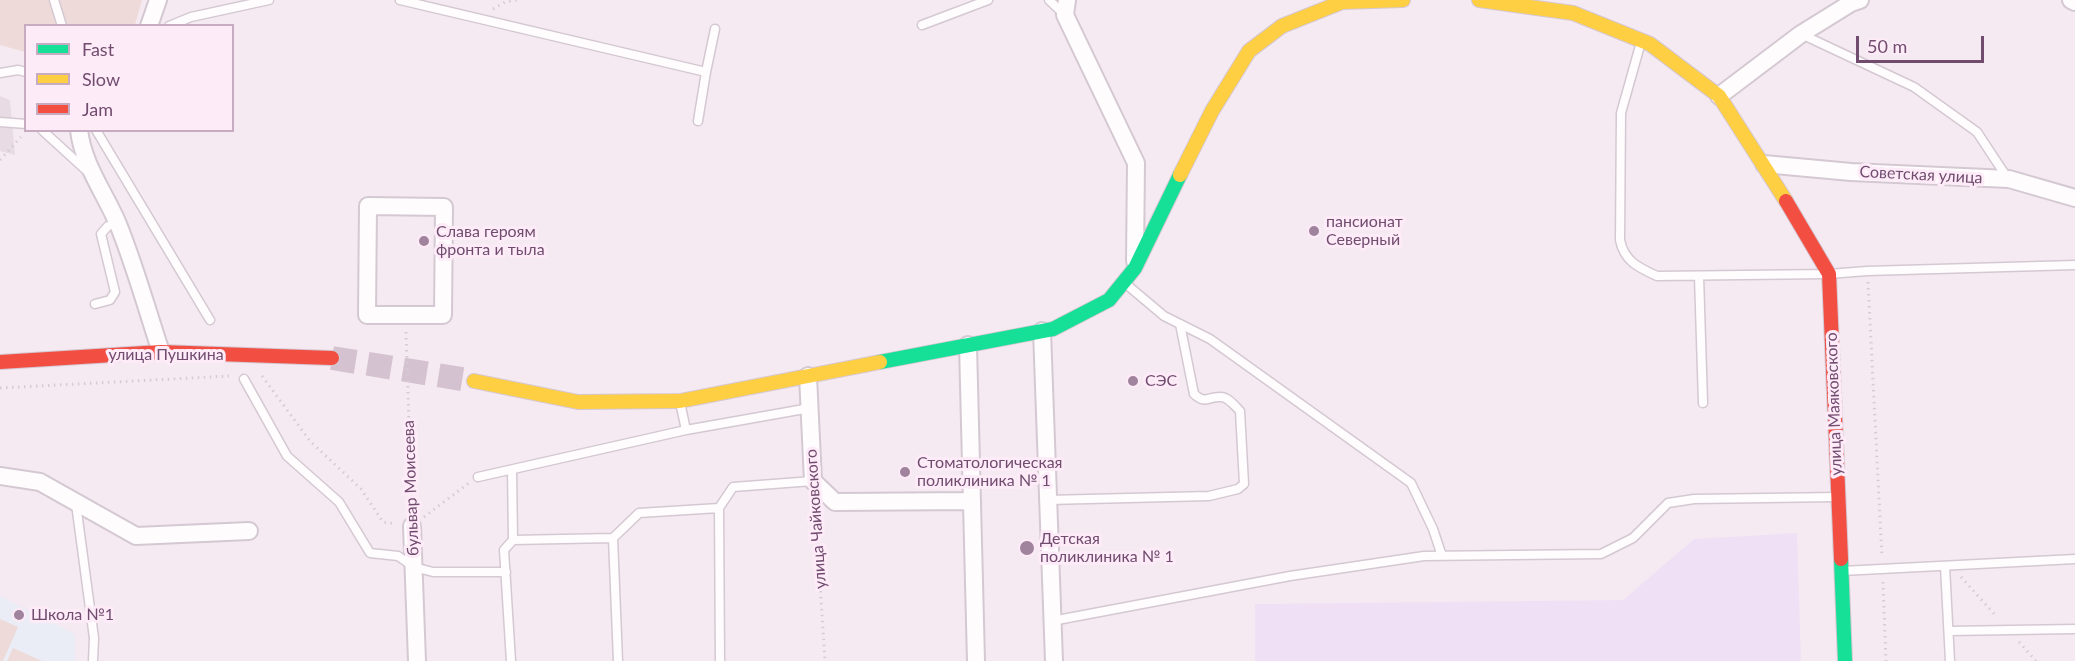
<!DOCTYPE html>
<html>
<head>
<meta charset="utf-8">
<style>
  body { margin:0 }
  #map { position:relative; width:2075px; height:661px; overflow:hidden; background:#f6eaf2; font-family:Lato,sans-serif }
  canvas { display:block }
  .legend { position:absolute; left:24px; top:24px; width:210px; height:108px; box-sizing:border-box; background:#feebf8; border:2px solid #c6abc1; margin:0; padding:8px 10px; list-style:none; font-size:18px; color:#714c6f }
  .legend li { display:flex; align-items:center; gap:12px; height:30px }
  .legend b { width:30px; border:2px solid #c6abc1 }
  .scale { position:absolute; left:1856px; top:36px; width:128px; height:27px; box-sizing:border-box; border:3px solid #714c6f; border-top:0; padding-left:8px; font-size:18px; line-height:21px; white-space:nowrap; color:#714c6f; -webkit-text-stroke:4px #feebf8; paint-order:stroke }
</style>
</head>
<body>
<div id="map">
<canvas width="2075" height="661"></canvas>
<ul class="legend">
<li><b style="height:8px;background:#16e098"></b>Fast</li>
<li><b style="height:8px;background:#ffcf43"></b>Slow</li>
<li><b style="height:8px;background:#f24e42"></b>Jam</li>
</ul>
<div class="scale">50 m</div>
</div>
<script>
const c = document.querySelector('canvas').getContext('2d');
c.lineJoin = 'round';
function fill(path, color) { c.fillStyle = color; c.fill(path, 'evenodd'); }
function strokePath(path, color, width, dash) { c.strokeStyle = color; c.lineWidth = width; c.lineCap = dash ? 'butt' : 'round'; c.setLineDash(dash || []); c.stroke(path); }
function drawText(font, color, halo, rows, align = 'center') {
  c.font = font + ' Lato,sans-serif'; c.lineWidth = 6; c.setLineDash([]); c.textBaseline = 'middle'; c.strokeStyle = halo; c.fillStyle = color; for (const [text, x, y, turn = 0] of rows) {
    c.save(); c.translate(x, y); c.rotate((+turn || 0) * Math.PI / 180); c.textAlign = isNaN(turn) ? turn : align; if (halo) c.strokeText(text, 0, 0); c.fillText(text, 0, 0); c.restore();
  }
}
const industrial = new Path2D(`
  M 0,96 L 10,100 L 15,155 L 0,151 Z`);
const education = new Path2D(`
  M 0,596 L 75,634 L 75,661 L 0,661 Z`);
const medical = new Path2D(`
  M 1797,533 L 1801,661 L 1255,661 L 1255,604 L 1623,600 L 1694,539 Z`);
const green = new Path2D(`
  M 0,0 L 142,0 L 135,25 L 26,26 L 25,52 L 0,45 Z
  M 0,619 L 18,627 L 3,661 L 0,661 Z
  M 13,648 L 42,661 L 7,661 Z`);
const secondaryTunnel = new Path2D(`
  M 332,358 L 474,381`);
const path = new Path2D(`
  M 493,9 L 505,2 L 517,0
  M 0,160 L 21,137
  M 1868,282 L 1882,557
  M 406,332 L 412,511
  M 262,376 L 310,441 L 361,489 L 383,522 L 396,524
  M 0,388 L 229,376
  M 815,507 L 825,661
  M 424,517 L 469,483
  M 1961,577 L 1997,617
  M 1883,582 L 1886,661
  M 2019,642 L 2036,661`);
const lane = new Path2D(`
  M 54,0 L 62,26
  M 400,0 L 706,72
  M 1049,0 L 1065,15
  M 922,25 L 988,0
  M 169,26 L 191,17 L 269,0
  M 1801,34 L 1914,87 L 1977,132 L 2008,179
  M 1641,42 L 1621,113 L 1620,240 C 1624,261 1639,268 1657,276 L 1829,274 L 1867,271 L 2075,265
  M 0,73 L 18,70 L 26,72
  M 698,121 L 706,72 L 715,29
  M 0,122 L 26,124
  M 42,130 L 88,172
  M 96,130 L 210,320
  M 1699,276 L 1703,403
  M 1126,284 L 1164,316 L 1210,339 L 1411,483 L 1433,529 L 1442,556
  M 95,304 L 110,300 L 115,292 L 101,234 L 108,226 L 118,223
  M 244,379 L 287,456 L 339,502 L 370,553 L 398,556 L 414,567 L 433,572 L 506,572
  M 680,402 L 686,430
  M 478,477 L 686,430 L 810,408
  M 1048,500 L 1209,496 L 1238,489 L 1244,484 L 1240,411 C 1235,406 1228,397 1221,397 C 1208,396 1206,405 1194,394 L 1180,324
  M 76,504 L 94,638 L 93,661
  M 719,508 L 720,661
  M 613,538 L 618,661
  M 513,540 L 613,538 L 639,513 L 719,508 L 733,487 L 813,481
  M 1945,566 L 1950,661
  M 1842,571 L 2075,559
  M 1052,621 L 1290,576 L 1424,556 L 1601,554 L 1633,538 L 1668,503 L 1694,499 L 1837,497
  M 1949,631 L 2075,629
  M 511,661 L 504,550 L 513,540 L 512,470`);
const street = new Path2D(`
  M 1067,0 L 1065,15 L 1136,163 L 1135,261
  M 2071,0 L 2075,2
  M 149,26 L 158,0
  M 1719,96 L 1801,34 L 1851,3 L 1860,0
  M 79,130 C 83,165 105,193 118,224 C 135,266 147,310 161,352
  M 1764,164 L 1851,172 L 2009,179 L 2075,198
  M 368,206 L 444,207 L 443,315 L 367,315 Z
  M 1042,331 L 1054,661
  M 968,345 L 976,661
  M 808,376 L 813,481 L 835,502 L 972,501
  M 0,476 L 40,482 L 136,536 L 249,531
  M 412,526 L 417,661`);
const fast = new Path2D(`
  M 880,362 L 1053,329 L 1109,300 L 1135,268 L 1180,175
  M 1841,559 L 1845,661`);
const slow = new Path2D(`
  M 1479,0 L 1573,13 L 1650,44 L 1719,96 L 1786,201
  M 1180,175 L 1212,111 L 1249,51 L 1282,26 L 1342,2 L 1403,0
  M 474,381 L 578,402 L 680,401 L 880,362`);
const jam = new Path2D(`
  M 1786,201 L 1829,274 L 1841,559
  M 0,362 L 161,352 L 332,358`);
const markers = [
  [1314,231,6,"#a0839d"],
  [424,241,6,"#a0839d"],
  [1133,381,6,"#a0839d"],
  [905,472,6,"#a0839d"],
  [1027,548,8,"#a0839d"],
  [19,615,6,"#a0839d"]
];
const streetNames = [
  ["Советская улица",1921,175,3],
  ["улица Пушкина",166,355],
  ["улица Маяковского",1834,404,-92],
  ["бульвар Моисеева",411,488,-92],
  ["улица Чайковского",816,519,-94]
];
const poiNames = [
  ["пансионат",1326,222],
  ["Северный",1326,240],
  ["Слава героям",436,232],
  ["фронта и тыла",436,250],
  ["СЭС",1145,381],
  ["Стоматологическая",917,463],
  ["поликлиника № 1",917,481],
  ["Детская",1040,539],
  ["поликлиника № 1",1040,557],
  ["Школа №1",31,615]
];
fill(industrial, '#e8dbe4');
fill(education, '#eaedf5');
fill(medical, '#f0e0f5');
fill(green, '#eedbd9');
strokePath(secondaryTunnel, '#d5c2d1', 24, [24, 12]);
strokePath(lane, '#d4c8d2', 11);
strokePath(street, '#d4c8d2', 20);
strokePath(fast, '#d4c7d1', 16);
strokePath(slow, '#d4c7d1', 16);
strokePath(jam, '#d4c7d1', 16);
strokePath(path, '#d6cbd5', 3, [1.5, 4.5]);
strokePath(lane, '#fefcfd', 8);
strokePath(street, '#fefcfd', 16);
strokePath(fast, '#16e098', 14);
strokePath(slow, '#ffcf43', 14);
strokePath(jam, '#f24e42', 14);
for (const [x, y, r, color] of markers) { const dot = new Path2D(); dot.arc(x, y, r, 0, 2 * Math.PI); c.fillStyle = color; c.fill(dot); strokePath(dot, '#feebf8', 2); }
drawText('16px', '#714c6f', '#feebf8', streetNames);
drawText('16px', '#714c6f', '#feebf8', poiNames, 'left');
</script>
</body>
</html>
